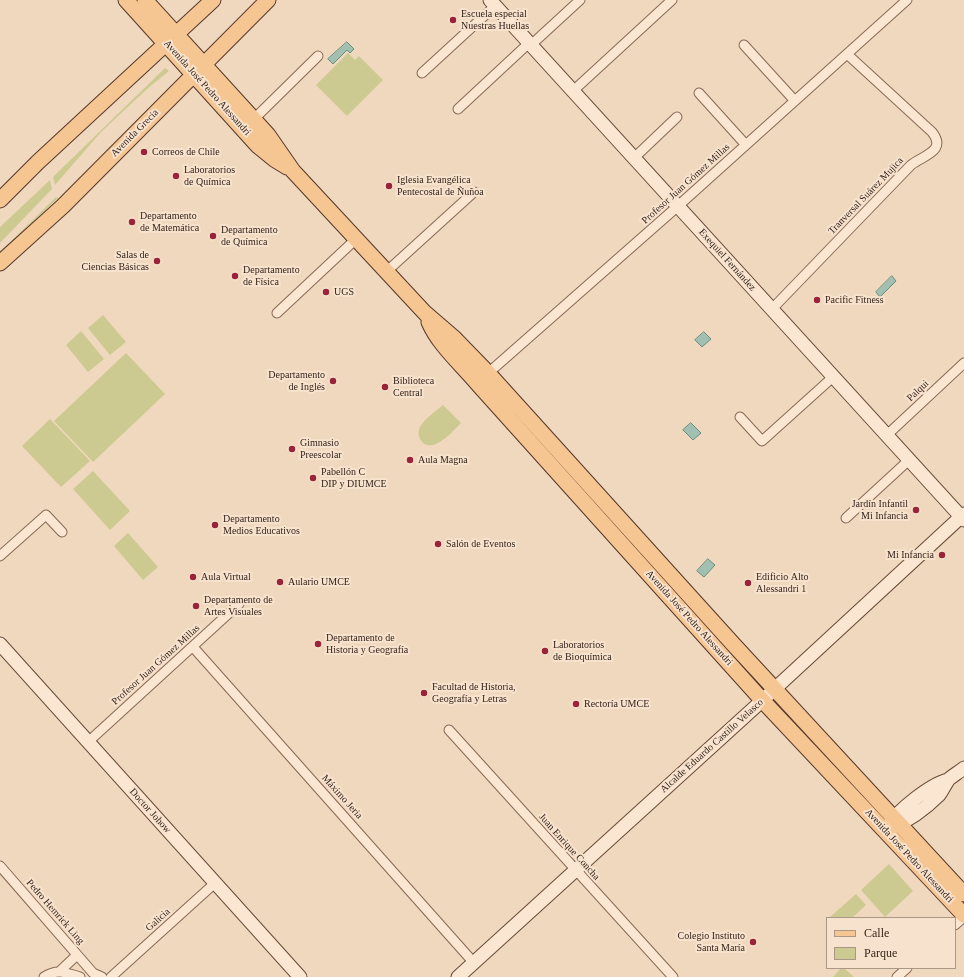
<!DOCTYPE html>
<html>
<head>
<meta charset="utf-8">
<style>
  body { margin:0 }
  #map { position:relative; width:964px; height:977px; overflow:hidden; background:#efd8bd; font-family:"Times New Roman",serif }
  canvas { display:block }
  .legend { position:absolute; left:826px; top:917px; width:130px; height:52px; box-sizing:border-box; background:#f7e3cd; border:1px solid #aa9786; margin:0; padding:5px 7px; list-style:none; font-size:12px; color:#37241b }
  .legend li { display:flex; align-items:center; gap:8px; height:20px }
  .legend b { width:20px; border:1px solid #aa9786 }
</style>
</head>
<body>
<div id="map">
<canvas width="964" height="977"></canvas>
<ul class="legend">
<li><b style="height:5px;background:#f5c592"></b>Calle</li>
<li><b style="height:11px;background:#cdca91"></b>Parque</li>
</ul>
</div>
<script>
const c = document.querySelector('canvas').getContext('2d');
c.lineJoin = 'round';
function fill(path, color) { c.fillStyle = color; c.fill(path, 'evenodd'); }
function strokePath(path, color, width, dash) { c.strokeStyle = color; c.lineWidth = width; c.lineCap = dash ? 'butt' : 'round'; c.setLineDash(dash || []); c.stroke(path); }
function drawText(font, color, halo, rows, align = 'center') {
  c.font = font + ' "Times New Roman",serif'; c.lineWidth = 4; c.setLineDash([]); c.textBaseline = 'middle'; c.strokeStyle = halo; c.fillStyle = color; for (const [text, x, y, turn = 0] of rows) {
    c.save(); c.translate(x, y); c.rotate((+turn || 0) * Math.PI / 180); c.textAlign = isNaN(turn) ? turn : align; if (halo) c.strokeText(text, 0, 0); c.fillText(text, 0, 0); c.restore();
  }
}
const green = new Path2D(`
  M 348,53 L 355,60 L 359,56 L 383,80 L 347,116 L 316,85 Z
  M 165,68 L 169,71 L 147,89 L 101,132 L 55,185 L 53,177 Z
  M 50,180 L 52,189 L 0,243 L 0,227 Z
  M 56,197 L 58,198 L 0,252 Z
  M 103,315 L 126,342 L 110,355 L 88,328 Z
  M 81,331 L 104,359 L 88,372 L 66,345 Z
  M 126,353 L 165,394 L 93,462 L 54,421 Z
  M 443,405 L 461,423 C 452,432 431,457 420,439 C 418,435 418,431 420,427 C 425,418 436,411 443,405 Z
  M 50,419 L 90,461 L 61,487 L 22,446 Z
  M 93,471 L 130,511 L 110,530 L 73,489 Z
  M 128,533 L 158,567 L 143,580 L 114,546 Z
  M 889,864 L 913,891 L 885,917 L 861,890 Z
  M 856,894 L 866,905 L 852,918 L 829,918 Z
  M 841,968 L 844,968 L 854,977 L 833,977 Z`);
const water = new Path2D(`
  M 347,42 L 354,49 L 350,53 L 347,50 L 333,64 L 328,59 Z
  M 892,276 L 896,281 L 880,297 L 876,292 Z
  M 704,332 L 711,339 L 702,347 L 695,340 Z
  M 691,423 L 701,433 L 693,440 L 683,430 Z
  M 708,559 L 715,565 L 704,577 L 697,571 Z`);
const street = new Path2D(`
  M 531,45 L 580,0
  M 744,45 L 795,101
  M 422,73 L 495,6
  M 573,91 L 672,0
  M 699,93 L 746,145
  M 458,109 L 529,43
  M 254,119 L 318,56
  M 634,158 L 677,117
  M 386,272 L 474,192
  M 772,309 L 911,165 C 924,155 947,151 932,132 L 847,54
  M 277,313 L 356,239
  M 486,375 L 678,206 L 907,0
  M 740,417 L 762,441 L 833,377
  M 887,435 L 964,363
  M 846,518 L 909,460
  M 0,556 L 46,515 L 62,532
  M 193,647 L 474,963
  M 449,730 L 673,977
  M 88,742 L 239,604
  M 0,866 L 93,973 L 102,977
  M 955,925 L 964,917
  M 60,971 L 77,955
  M 44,977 C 58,968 66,973 80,977
  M 111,977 L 215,883
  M 897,977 L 907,968`);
const secondary = new Path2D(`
  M 490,0 L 964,520
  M 0,644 L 300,977
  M 889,825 C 898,810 931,784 948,780
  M 891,828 C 908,821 926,808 939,795 C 943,790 945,784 949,779 C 954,775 959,772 964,768
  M 458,977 L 754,708 L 964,514`);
const primary = new Path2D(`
  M 126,0 L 258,146 L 274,159 L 287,167
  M 145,0 L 268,135 L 293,171 L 425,313 L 454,338 L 488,373 L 733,644 L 964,894
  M 0,200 L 38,162 L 213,0
  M 0,263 L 63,206 L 268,0
  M 429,322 C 439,345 461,364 477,383 L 762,700 L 964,915`);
const markers = [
  [453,20,4,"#992339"],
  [144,152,4,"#992339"],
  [176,176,4,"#992339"],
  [389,186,4,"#992339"],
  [132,222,4,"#992339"],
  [213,236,4,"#992339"],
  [157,261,4,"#992339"],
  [235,276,4,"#992339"],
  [326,292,4,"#992339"],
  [817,300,4,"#992339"],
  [333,381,4,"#992339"],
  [385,387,4,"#992339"],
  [292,449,4,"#992339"],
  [410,460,4,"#992339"],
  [313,478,4,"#992339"],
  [916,510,4,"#992339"],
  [215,525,4,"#992339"],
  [438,544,4,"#992339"],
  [942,555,4,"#992339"],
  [193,577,4,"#992339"],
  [280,582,4,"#992339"],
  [748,583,4,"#992339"],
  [196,606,4,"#992339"],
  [318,644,4,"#992339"],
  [545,651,4,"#992339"],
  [424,693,4,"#992339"],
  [576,704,4,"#992339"],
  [753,942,4,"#992339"]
];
const poiNames = [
  ["Escuela especial",461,14],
  ["Nuestras Huellas",461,26],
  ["Correos de Chile",152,152],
  ["Laboratorios",184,170],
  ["de Química",184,182],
  ["Iglesia Evangélica",397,180],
  ["Pentecostal de Ñuñoa",397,192],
  ["Departamento",140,216],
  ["de Matemática",140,228],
  ["Departamento",221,230],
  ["de Química",221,242],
  ["Salas de",149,255,"right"],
  ["Ciencias Básicas",149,267,"right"],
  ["Departamento",243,270],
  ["de Física",243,282],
  ["UGS",334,292],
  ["Pacific Fitness",825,300],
  ["Departamento",325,375,"right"],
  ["de Inglés",325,387,"right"],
  ["Biblioteca",393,381],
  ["Central",393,393],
  ["Gimnasio",300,443],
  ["Preescolar",300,455],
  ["Aula Magna",418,460],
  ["Pabellón C",321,472],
  ["DIP y DIUMCE",321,484],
  ["Jardín Infantil",908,504,"right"],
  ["Mi Infancia",908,516,"right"],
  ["Departamento",223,519],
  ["Medios Educativos",223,531],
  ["Salón de Eventos",446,544],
  ["Mi Infancia",934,555,"right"],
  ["Aula Virtual",201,577],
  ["Edificio Alto",756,577],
  ["Alessandri 1",756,589],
  ["Aulario UMCE",288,582],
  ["Departamento de",204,600],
  ["Artes Visuales",204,612],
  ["Departamento de",326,638],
  ["Historia y Geografía",326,650],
  ["Laboratorios",553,645],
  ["de Bioquímica",553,657],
  ["Facultad de Historia,",432,687],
  ["Geografía y Letras",432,699],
  ["Rectoría UMCE",584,704],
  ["Colegio Instituto",745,936,"right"],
  ["Santa María",745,948,"right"]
];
const streetNames = [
  ["Avenida José Pedro Alessandri",207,88,48],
  ["Avenida Grecia",135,133,-45],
  ["Profesor Juan Gómez Millas",686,184,-42],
  ["Tranversal Suárez Mujica",866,196,-46],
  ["Exequiel Fernández",727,260,48],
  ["Palqui",918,391,-43],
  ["Avenida José Pedro Alessandri",689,618,48],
  ["Profesor Juan Gómez Millas",156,665,-42],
  ["Alcalde Eduardo Castillo Velasco",712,746,-42],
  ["Máximo Jeria",342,797,48],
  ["Doctor Johow",150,811,48],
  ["Juan Enrique Concha",569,847,48],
  ["Avenida José Pedro Alessandri",909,856,47],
  ["Pedro Hemrick Ling",55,912,49],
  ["Galicia",158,920,-42]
];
fill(green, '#cdca91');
fill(water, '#a1c0b2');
strokePath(water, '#688e7e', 1);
strokePath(street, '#886856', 11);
strokePath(secondary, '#694939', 15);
strokePath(primary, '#55372b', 17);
strokePath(street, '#fae6d1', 9);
strokePath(secondary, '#fae6d1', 13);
strokePath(primary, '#f5c592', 15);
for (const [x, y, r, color] of markers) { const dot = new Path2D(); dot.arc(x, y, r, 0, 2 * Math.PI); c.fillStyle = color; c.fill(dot); strokePath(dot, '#f7e3cd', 1.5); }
drawText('10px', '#37241b', '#f7e3cd', poiNames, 'left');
drawText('10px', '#37241b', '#f7e3cd', streetNames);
</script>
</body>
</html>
